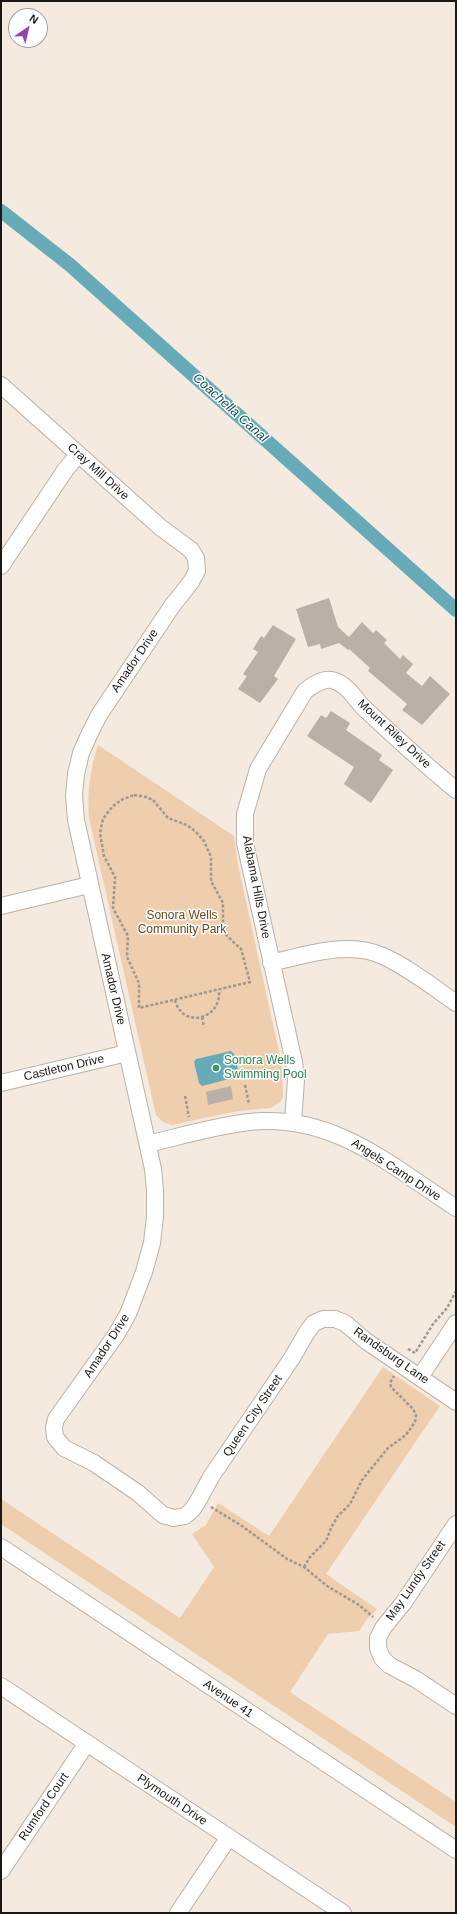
<!DOCTYPE html>
<html>
<head>
<meta charset="utf-8">
<style>
  body { margin:0 }
  #map { position:relative; width:457px; height:1914px; overflow:hidden; background:#f4eae0; font-family:Arial,sans-serif }
  canvas { display:block }
  .frame { position:absolute; inset:0; border:2px solid #1c1815; pointer-events:none }
  .north { position:absolute; left:8px; top:8px; width:40px; height:40px; box-sizing:border-box; background:#fff; border:1px solid #a4a3a1; border-radius:50%; rotate:34deg; font-size:11px; font-weight:700; line-height:16px; text-align:center; color:#1c1815 }
  .north::after { content:''; display:block; margin:auto; width:14px; height:18px; background:#9542b0; clip-path:polygon(50% 0,100% 100%,50% 72%,0 100%) }
</style>
</head>
<body>
<div id="map">
<canvas width="457" height="1914"></canvas>
<div class="frame"></div>
<div class="north">N</div>
</div>
<script>
const c = document.querySelector('canvas').getContext('2d');
c.lineJoin = 'round';
function fill(path, color) { c.fillStyle = color; c.fill(path, 'evenodd'); }
function strokePath(path, color, width, dash) { c.strokeStyle = color; c.lineWidth = width; c.lineCap = dash ? 'butt' : 'round'; c.setLineDash(dash || []); c.stroke(path); }
function drawText(font, color, halo, rows, align = 'center') {
  c.font = font + ' Arial,sans-serif'; c.lineWidth = 3; c.setLineDash([]); c.textBaseline = 'middle'; c.strokeStyle = halo; c.fillStyle = color; for (const [text, x, y, turn = 0] of rows) {
    c.save(); c.translate(x, y); c.rotate((+turn || 0) * Math.PI / 180); c.textAlign = isNaN(turn) ? turn : align; if (halo) c.strokeText(text, 0, 0); c.fillText(text, 0, 0); c.restore();
  }
}
const green = new Path2D(`
  M 98,745 L 234,836 L 238,865 L 282,1065 L 283,1096 L 281,1101 L 271,1108 L 238,1111 L 172,1125 L 163,1122 L 156,1115 L 89,818 C 87,792 90,770 98,745 Z
  M 383,1367 L 440,1406 L 326,1574 L 377,1609 L 367,1619 L 359,1631 L 328,1634 L 290,1692 L 456,1802 L 456,1827 L 1,1524 L 1,1499 L 180,1618 L 214,1567 L 192,1534 L 206,1525 L 218,1503 L 269,1536 Z`);
const water = new Path2D(`
  M 231,1051 L 234,1054 L 239,1074 L 237,1077 L 202,1086 L 199,1083 L 194,1062 L 196,1059 Z`);
const canal = new Path2D(`
  M 1,211 L 70,265 L 456,610`);
const building = new Path2D(`
  M 329,598 L 338,627 L 349,637 L 362,622 L 373,633 L 376,630 L 387,640 L 384,643 L 400,659 L 403,655 L 413,664 L 406,673 L 422,686 L 430,676 L 450,694 L 422,725 L 402,710 L 407,704 L 368,671 L 370,668 L 349,649 L 348,650 L 339,643 L 321,649 L 320,644 L 308,647 L 296,609 Z
  M 273,625 L 296,639 L 274,676 L 278,679 L 260,703 L 238,689 L 247,676 L 243,674 L 258,652 L 253,649 L 261,636 L 264,638 Z
  M 331,711 L 350,723 L 346,730 L 382,755 L 379,760 L 393,770 L 371,803 L 344,784 L 354,767 L 307,736 L 321,715 L 326,718 Z
  M 231,1086 L 233,1099 L 208,1105 L 206,1092 Z`);
const path = new Path2D(`
  M 134,795 L 146,797 L 153,800 L 168,818 L 187,825 L 196,832 L 204,841 L 211,857 L 211,881 L 223,903 L 223,928 L 227,936 L 241,949 L 250,982 L 139,1008 L 139,983 L 127,957 L 128,936 L 113,908 L 115,877 L 104,856 L 100,833 L 103,819 L 112,807 L 121,800 Z
  M 175,1000 C 182,1029 222,1020 219,990
  M 202,1017 L 204,1027
  M 245,1085 L 249,1104
  M 185,1096 L 189,1117
  M 408,1349 L 415,1353 L 433,1324 L 447,1308 L 456,1291
  M 211,1507 L 242,1526 L 287,1559 L 304,1567 L 327,1586 L 359,1605 L 373,1617
  M 304,1567 L 310,1557 L 326,1541 L 331,1528 L 337,1517 L 350,1504 L 362,1480 L 388,1448 L 406,1435 L 415,1422 L 416,1415 L 413,1409 L 391,1387 L 390,1383 L 394,1376`);
const minor = new Path2D(`
  M 1,385 L 160,527 L 191,550 L 196,558 L 197,571 L 191,582 L 172,606 L 99,715 L 89,735 L 81,753 L 76,774 L 74,795 L 76,820 L 153,1169 L 155,1190 L 155,1217 L 152,1243 L 144,1272 L 128,1314 L 116,1335 L 56,1419 L 54,1427 L 55,1437 L 64,1448 L 94,1463 L 138,1493 L 163,1515 L 174,1518 L 185,1516 L 192,1510 L 198,1501 L 211,1477 L 292,1358 L 307,1332 L 314,1323 L 323,1319 L 335,1319 L 345,1323 L 366,1341 L 456,1402
  M 1,566 L 66,469 L 78,455
  M 1,906 L 89,885
  M 271,963 C 306,955 349,940 383,956 C 409,968 433,987 456,1003
  M 1,1083 L 127,1053
  M 293,1122 L 296,1080 L 294,1062 L 245,843 L 245,814 L 258,769 L 305,691 C 312,686 322,678 332,680 C 348,684 355,700 366,710 C 395,737 425,765 456,790
  M 148,1144 C 181,1136 215,1126 249,1122 C 333,1113 390,1165 456,1208
  M 420,1377 L 456,1323
  M 456,1524 L 404,1602 L 383,1628 L 378,1638 L 378,1648 L 382,1658 L 389,1665 L 417,1680 L 456,1706
  M 1,1547 L 456,1850
  M 1,1686 L 343,1913
  M 1,1871 L 87,1743
  M 178,1913 L 229,1837`);
const markers = [
  [216,1068,4,"#2e9e5b"]
];
const streetNames = [
  ["Cray Mill Drive",98,472,42],
  ["Amador Drive",135,661,-56],
  ["Mount Riley Drive",394,734,43],
  ["Alabama Hills Drive",256,887,79],
  ["Amador Drive",113,989,77],
  ["Castleton Drive",64,1068,-13],
  ["Angels Camp Drive",396,1170,33],
  ["Amador Drive",107,1346,-57],
  ["Randsburg Lane",391,1356,35],
  ["Queen City Street",253,1416,-56],
  ["May Lundy Street",416,1581,-55],
  ["Avenue 41",228,1699,34],
  ["Plymouth Drive",172,1800,34],
  ["Rumford Court",44,1807,-56]
];
const parkNames = [
  ["Sonora Wells",182,916],
  ["Community Park",182,930]
];
const leisureNames = [
  ["Sonora Wells",224,1061],
  ["Swimming Pool",224,1075]
];
const waterNames = [
  ["Coachella Canal",230,408,42]
];
fill(green, '#eeceac');
fill(water, '#66abb7');
strokePath(canal, '#66abb7', 14);
fill(building, '#b9b0a7');
strokePath(minor, '#bab1a7', 18);
strokePath(path, '#9e978f', 2.5, [3, 2]);
strokePath(minor, '#fff', 16);
for (const [x, y, r, color] of markers) { const dot = new Path2D(); dot.arc(x, y, r, 0, 2 * Math.PI); c.fillStyle = color; c.fill(dot); strokePath(dot, '#fff', 1.5); }
drawText('12px', '#1c1815', '#fff', streetNames);
drawText('12px', '#6c4614', '#fff', parkNames);
drawText('12px', '#27864d', '#fff', leisureNames, 'left');
drawText('italic 13px', '#0f4d56', '#fff', waterNames);
</script>
</body>
</html>
